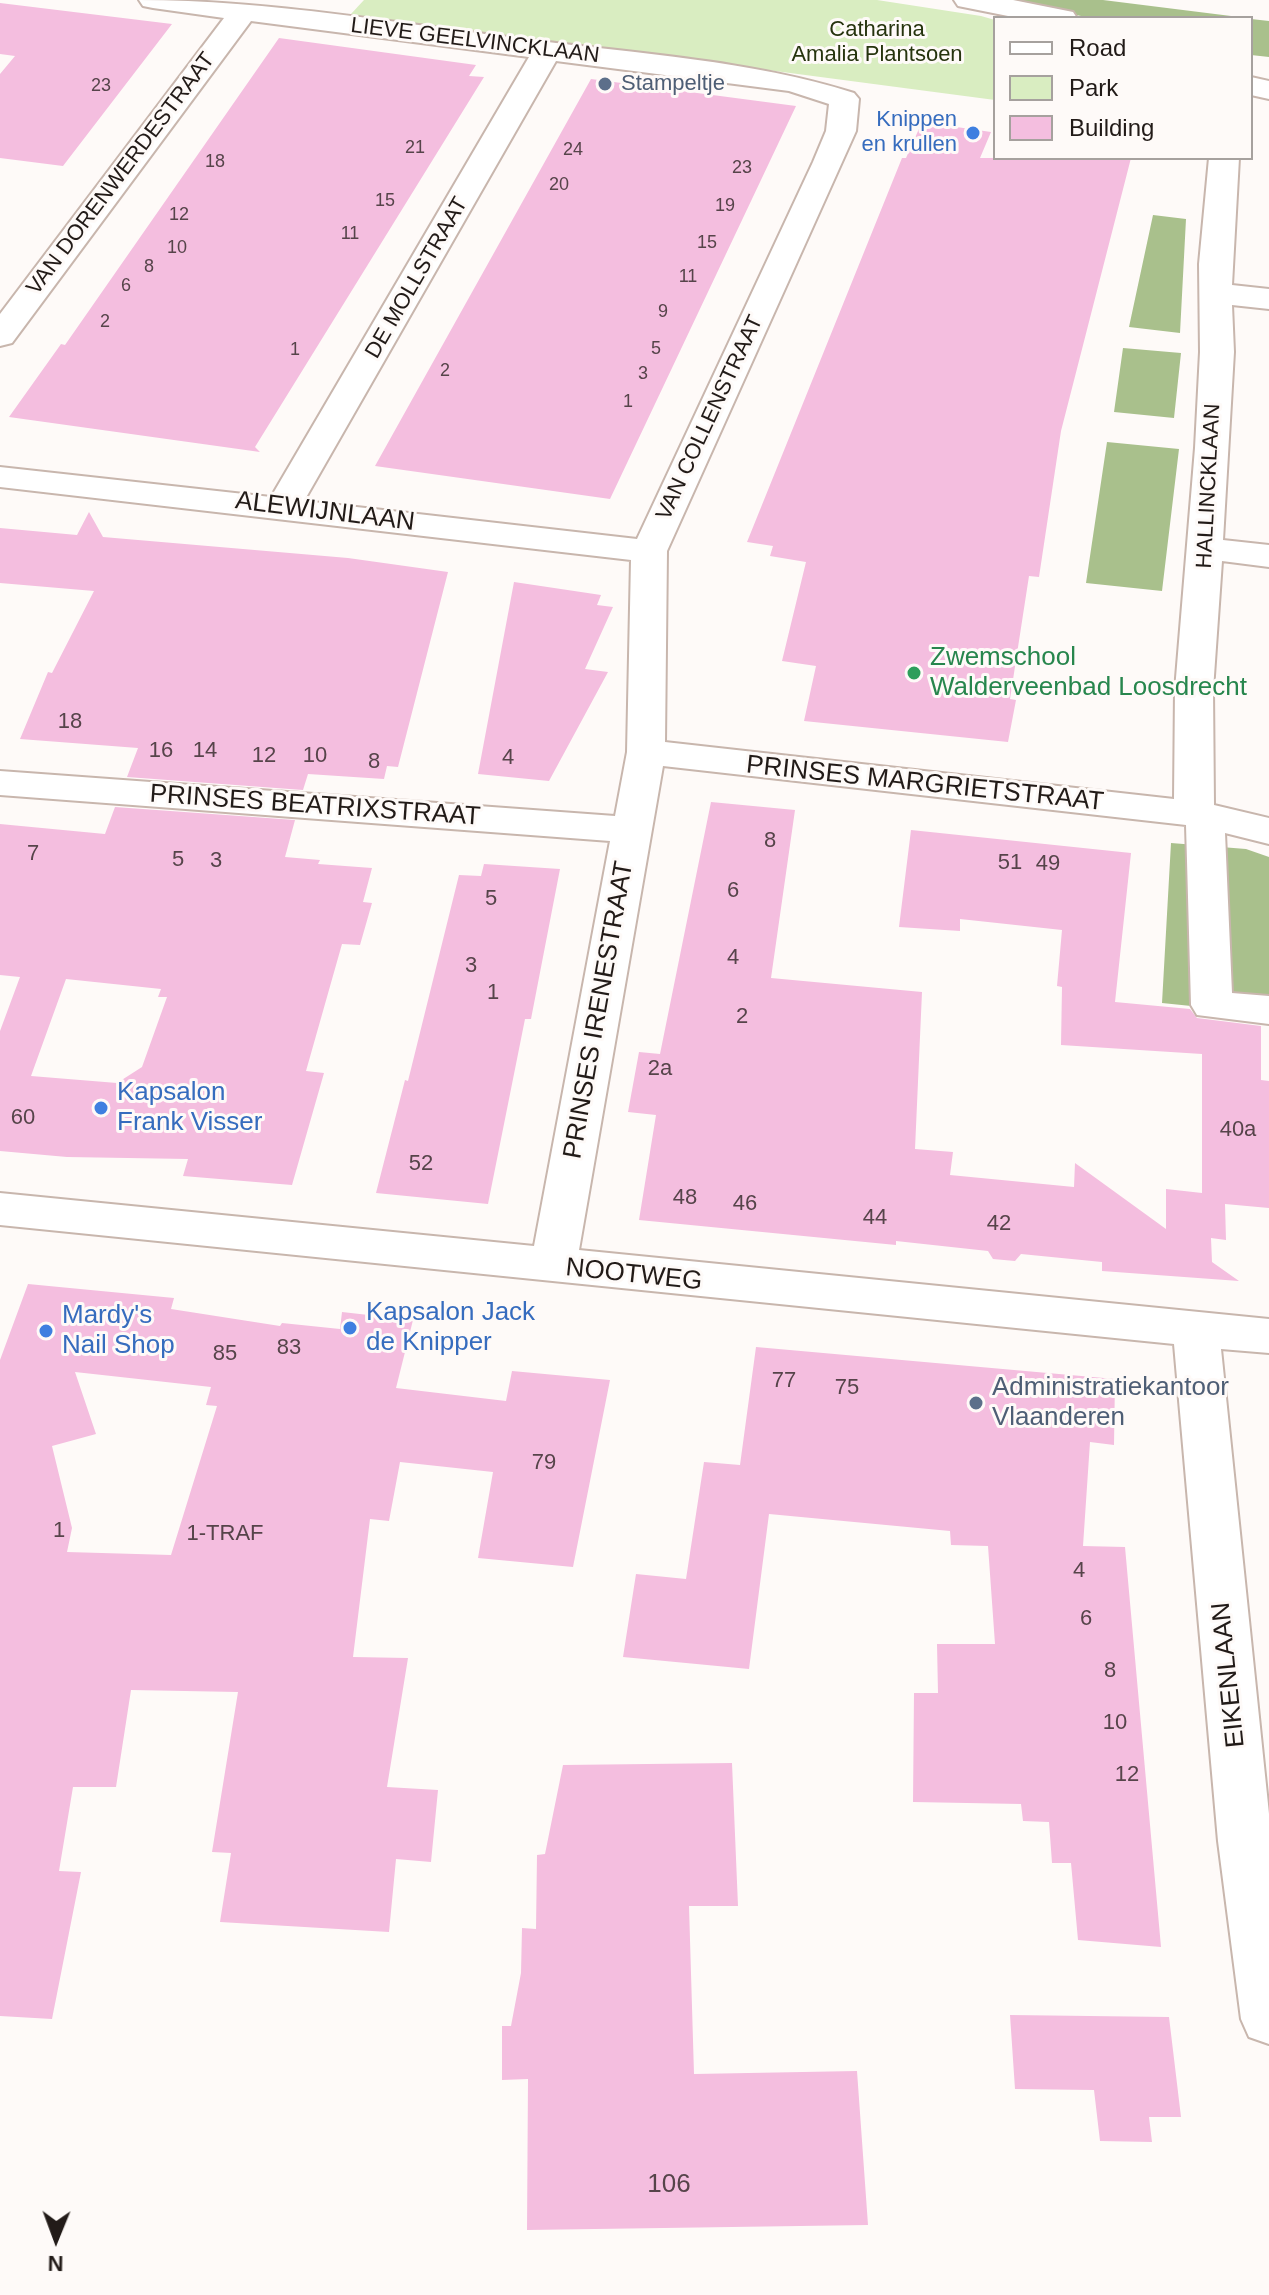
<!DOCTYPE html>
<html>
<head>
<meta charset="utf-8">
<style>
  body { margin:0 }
  #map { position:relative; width:1269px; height:2295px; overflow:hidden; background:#fefaf8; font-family:Arial,sans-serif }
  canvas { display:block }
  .legend { position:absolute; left:993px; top:16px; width:260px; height:144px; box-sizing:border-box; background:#fefaf8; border:2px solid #a6a19e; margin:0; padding:10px 14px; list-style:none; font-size:24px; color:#221b18 }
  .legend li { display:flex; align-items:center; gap:16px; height:40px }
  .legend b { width:40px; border:2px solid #a6a19e }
  .north { position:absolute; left:16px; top:2199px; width:80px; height:80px; -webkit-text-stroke:6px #fefaf8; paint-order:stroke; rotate:181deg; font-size:22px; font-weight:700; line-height:32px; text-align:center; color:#221b18 }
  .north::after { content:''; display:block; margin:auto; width:28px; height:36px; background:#221b18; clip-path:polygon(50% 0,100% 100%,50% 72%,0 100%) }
</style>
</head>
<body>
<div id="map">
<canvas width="1269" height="2295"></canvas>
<ul class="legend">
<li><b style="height:10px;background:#fff"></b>Road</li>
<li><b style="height:22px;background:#d9edc1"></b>Park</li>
<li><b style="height:22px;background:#f4bedf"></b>Building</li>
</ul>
<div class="north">N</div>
</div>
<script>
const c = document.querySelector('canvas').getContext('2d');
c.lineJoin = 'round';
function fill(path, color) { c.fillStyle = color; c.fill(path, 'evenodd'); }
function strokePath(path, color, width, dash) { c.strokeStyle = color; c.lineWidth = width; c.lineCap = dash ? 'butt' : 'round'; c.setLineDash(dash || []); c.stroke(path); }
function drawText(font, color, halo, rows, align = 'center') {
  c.font = font + ' Arial,sans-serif'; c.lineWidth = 6; c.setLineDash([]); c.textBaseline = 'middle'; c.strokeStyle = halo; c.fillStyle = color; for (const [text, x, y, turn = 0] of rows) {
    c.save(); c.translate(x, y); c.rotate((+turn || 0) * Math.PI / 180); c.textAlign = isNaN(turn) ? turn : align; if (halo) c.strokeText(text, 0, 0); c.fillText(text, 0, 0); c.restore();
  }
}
const green = new Path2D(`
  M 364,0 L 877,0 L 981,16 L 995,20 L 995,100 L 350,15 Z`);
const forest = new Path2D(`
  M 994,0 L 1103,0 L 1247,18 L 1092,18 Z
  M 1251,19 L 1269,21 L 1269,57 L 1251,55 Z
  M 1153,215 L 1186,219 L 1180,333 L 1129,327 Z
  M 1123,348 L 1181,353 L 1174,418 L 1114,412 Z
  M 1107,442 L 1179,449 L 1162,591 L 1086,583 Z
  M 1171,843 L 1246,849 L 1269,857 L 1269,1014 L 1162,1003 Z`);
const building = new Path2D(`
  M 0,3 L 172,24 L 63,166 L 0,158 L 0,74 L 15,56 L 0,54 Z
  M 279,38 L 476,65 L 469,76 L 484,77 L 255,447 L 260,452 L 9,417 L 61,344 L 65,345 Z
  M 591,79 L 796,106 L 610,499 L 375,466 Z
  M 922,122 L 991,132 L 980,158 L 1131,158 L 1061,431 L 1039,577 L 1029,576 L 1010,699 L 1016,700 L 1008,742 L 804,721 L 816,666 L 782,661 L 806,562 L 770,556 L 773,546 L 747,542 L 902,158 L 906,158 Z
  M 89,512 L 103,537 L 348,558 L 448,572 L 398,767 L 387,766 L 384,779 L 308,774 L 303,790 L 127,777 L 138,748 L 20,739 L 48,672 L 52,673 L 94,591 L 0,583 L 0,528 L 77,535 Z
  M 514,582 L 601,595 L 597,605 L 613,607 L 585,669 L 608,672 L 549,781 L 478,774 Z
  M 711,802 L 795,810 L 771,978 L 922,992 L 915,1149 L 953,1152 L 950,1175 L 1074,1187 L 1075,1163 L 1166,1229 L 1166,1189 L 1202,1193 L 1202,1054 L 1061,1045 L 1062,987 L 1057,986 L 1062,930 L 960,919 L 960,931 L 899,927 L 911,830 L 1131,853 L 1115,1002 L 1190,1009 L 1197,1018 L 1261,1026 L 1261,1080 L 1269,1081 L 1269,1208 L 1225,1204 L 1226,1240 L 1211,1238 L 1212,1262 L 1239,1281 L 1102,1271 L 1102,1262 L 1021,1254 L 1015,1261 L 993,1259 L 988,1251 L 896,1241 L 896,1245 L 639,1220 L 656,1115 L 628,1112 L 639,1052 L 660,1054 Z
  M 115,807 L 295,820 L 285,857 L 320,860 L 318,864 L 372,868 L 363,902 L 372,903 L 360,945 L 342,944 L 306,1071 L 324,1073 L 292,1185 L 183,1176 L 188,1159 L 67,1157 L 0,1151 L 0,1031 L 20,977 L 0,975 L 0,824 L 105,834 ZM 66,979 L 161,989 L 158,997 L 167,997 L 142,1067 L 117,1083 L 31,1076 Z
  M 484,864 L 560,869 L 531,1019 L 525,1019 L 488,1204 L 376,1193 L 405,1080 L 408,1081 L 459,875 L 481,876 Z
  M 28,1284 L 174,1298 L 171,1309 L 280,1326 L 282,1323 L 340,1329 L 342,1312 L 413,1320 L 396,1388 L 506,1401 L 512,1371 L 610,1380 L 573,1567 L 478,1558 L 493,1472 L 400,1462 L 389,1521 L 370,1519 L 353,1657 L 408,1658 L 387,1787 L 438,1790 L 431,1862 L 396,1859 L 389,1932 L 220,1922 L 231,1853 L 212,1852 L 238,1692 L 131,1690 L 116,1787 L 73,1787 L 59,1871 L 81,1872 L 52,2019 L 0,2016 L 0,1360 ZM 75,1372 L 211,1387 L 206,1405 L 217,1406 L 171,1555 L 67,1552 L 72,1528 L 52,1446 L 96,1434 Z
  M 756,1347 L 1115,1379 L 1114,1445 L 1090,1442 L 1083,1546 L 1125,1547 L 1161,1947 L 1078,1940 L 1071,1863 L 1052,1863 L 1049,1822 L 1023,1821 L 1021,1804 L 913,1802 L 914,1693 L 938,1693 L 937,1644 L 995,1644 L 988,1546 L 951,1545 L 950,1531 L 769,1514 L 749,1669 L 623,1657 L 636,1574 L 686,1579 L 704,1462 L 740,1465 Z
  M 732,1763 L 738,1906 L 689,1906 L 694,2074 L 857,2071 L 868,2225 L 527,2230 L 528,2079 L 502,2080 L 502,2026 L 511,2026 L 521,1973 L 522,1928 L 536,1929 L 537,1855 L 545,1854 L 563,1765 Z
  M 1010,2015 L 1169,2017 L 1181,2117 L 1149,2117 L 1152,2142 L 1100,2141 L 1094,2090 L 1015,2089 Z`);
const minor = new Path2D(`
  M 139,0 C 270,0 401,24 532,40 C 638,54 751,60 854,93 L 859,99 L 856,131 L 667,551 L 665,742 L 1174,799 L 1175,690 L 1195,448 L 1200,352 L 1199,264 L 1209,158 L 1239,158 L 1232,285 L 1269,289 L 1269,309 L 1232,305 L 1234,352 L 1223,540 L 1269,545 L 1269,567 L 1222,561 L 1213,690 L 1214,805 L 1269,818 L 1269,844 L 1225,833 L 1232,993 L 1269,996 L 1269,1024 L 1197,1015 L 1191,1005 L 1186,825 L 663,766 L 579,1250 L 1269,1319 L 1269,1353 L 1221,1349 L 1269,1814 L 1269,2044 L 1249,2037 L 1241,2019 L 1218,1841 L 1174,1344 L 0,1225 L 0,1193 L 534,1246 L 610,841 L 0,795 L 0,771 L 615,816 L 627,752 L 631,560 L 0,487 L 0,467 L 271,497 L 529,57 L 251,21 L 12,343 L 0,346 L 0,314 L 224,18 L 153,8 L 143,6 ZM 556,61 L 789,91 L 829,104 L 826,131 L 813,162 L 637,539 L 304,501 Z
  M 954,0 L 1013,0 L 1073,12 L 1077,18 L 1018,18 L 958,6 Z
  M 1251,77 L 1269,81 L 1269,99 L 1251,95 Z`);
const markers = [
  [605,84,8,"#5c6f8a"],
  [973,133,8,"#3f7fe0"],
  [914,673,8,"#2e9e5b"],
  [101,1108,8,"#3f7fe0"],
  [350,1328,8,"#3f7fe0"],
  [46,1331,8,"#3f7fe0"],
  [976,1403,8,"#5c6f8a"]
];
const farNumbernames = [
  ["23",101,86],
  ["21",415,148],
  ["24",573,150],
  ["18",215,162],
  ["23",742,168],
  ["20",559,185],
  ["15",385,201],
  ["19",725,206],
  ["12",179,215],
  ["11",350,234],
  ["15",707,243],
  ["10",177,248],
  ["8",149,267],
  ["11",688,277],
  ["6",126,286],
  ["9",663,312],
  ["2",105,322],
  ["5",656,349],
  ["1",295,350],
  ["2",445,371],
  ["3",643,374],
  ["1",628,402]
];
const farParknames = [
  ["Catharina",877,30],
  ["Amalia Plantsoen",877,55]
];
const farStreetnames = [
  ["LIEVE GEELVINCKLAAN",475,41,7],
  ["VAN DORENWERDESTRAAT",121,174,-53],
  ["DE MOLLSTRAAT",417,278,-60],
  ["VAN COLLENSTRAAT",710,418,-65],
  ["HALLINCKLAAN",1209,486,-87]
];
const farServicenames = [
  ["Stampeltje",621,84]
];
const farShopnames = [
  ["Knippen",957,120],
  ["en krullen",957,145]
];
const numberNames = [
  ["18",70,722],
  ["16",161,751],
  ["14",205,751],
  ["12",264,756],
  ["10",315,756],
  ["4",508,758],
  ["8",374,762],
  ["8",770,841],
  ["7",33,854],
  ["5",178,860],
  ["3",216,861],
  ["51",1010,863],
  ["49",1048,864],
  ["6",733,891],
  ["5",491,899],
  ["4",733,958],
  ["3",471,966],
  ["1",493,993],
  ["2",742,1017],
  ["2a",660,1069],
  ["60",23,1118],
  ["40a",1238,1130],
  ["52",421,1164],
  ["48",685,1198],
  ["46",745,1204],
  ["44",875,1218],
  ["42",999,1224],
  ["83",289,1348],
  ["85",225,1354],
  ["77",784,1381],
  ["75",847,1388],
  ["79",544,1463],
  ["1",59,1531],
  ["1-TRAF",225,1534],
  ["4",1079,1571],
  ["6",1086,1619],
  ["8",1110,1671],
  ["10",1115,1723],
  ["12",1127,1775]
];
const streetNames = [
  ["ALEWIJNLAAN",325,512,7],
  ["PRINSES MARGRIETSTRAAT",925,784,6],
  ["PRINSES BEATRIXSTRAAT",315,806,4],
  ["PRINSES IRENESTRAAT",599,1010,-80],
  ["NOOTWEG",634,1275,6],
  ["EIKENLAAN",1229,1675,-96]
];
const leisureNames = [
  ["Zwemschool",930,658],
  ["Walderveenbad Loosdrecht",930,688]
];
const shopNames = [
  ["Kapsalon",117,1093],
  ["Frank Visser",117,1123],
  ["Kapsalon Jack",366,1313],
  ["de Knipper",366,1343],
  ["Mardy's",62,1316],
  ["Nail Shop",62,1346]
];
const serviceNames = [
  ["Administratiekantoor",992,1388],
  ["Vlaanderen",992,1418]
];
const nearNumbernames = [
  ["106",669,2185]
];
fill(green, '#d9edc1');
fill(forest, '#a9c08c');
fill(building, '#f4bedf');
strokePath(minor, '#c8b6ad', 4);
fill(minor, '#fff');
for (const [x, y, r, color] of markers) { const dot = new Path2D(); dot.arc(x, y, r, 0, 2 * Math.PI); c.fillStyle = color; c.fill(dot); strokePath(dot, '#fefaf8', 3); }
drawText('18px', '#56444a', null, farNumbernames);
drawText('22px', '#26340e', '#fefaf8', farParknames);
drawText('22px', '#221b18', '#fefaf8', farStreetnames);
drawText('22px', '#4e5e75', '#fefaf8', farServicenames, 'left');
drawText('22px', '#366cbe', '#fefaf8', farShopnames, 'right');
drawText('22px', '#56444a', null, numberNames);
drawText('26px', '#221b18', '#fefaf8', streetNames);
drawText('26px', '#27864d', '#fefaf8', leisureNames, 'left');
drawText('26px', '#366cbe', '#fefaf8', shopNames, 'left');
drawText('26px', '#4e5e75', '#fefaf8', serviceNames, 'left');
drawText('26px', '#56444a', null, nearNumbernames);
</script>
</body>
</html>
